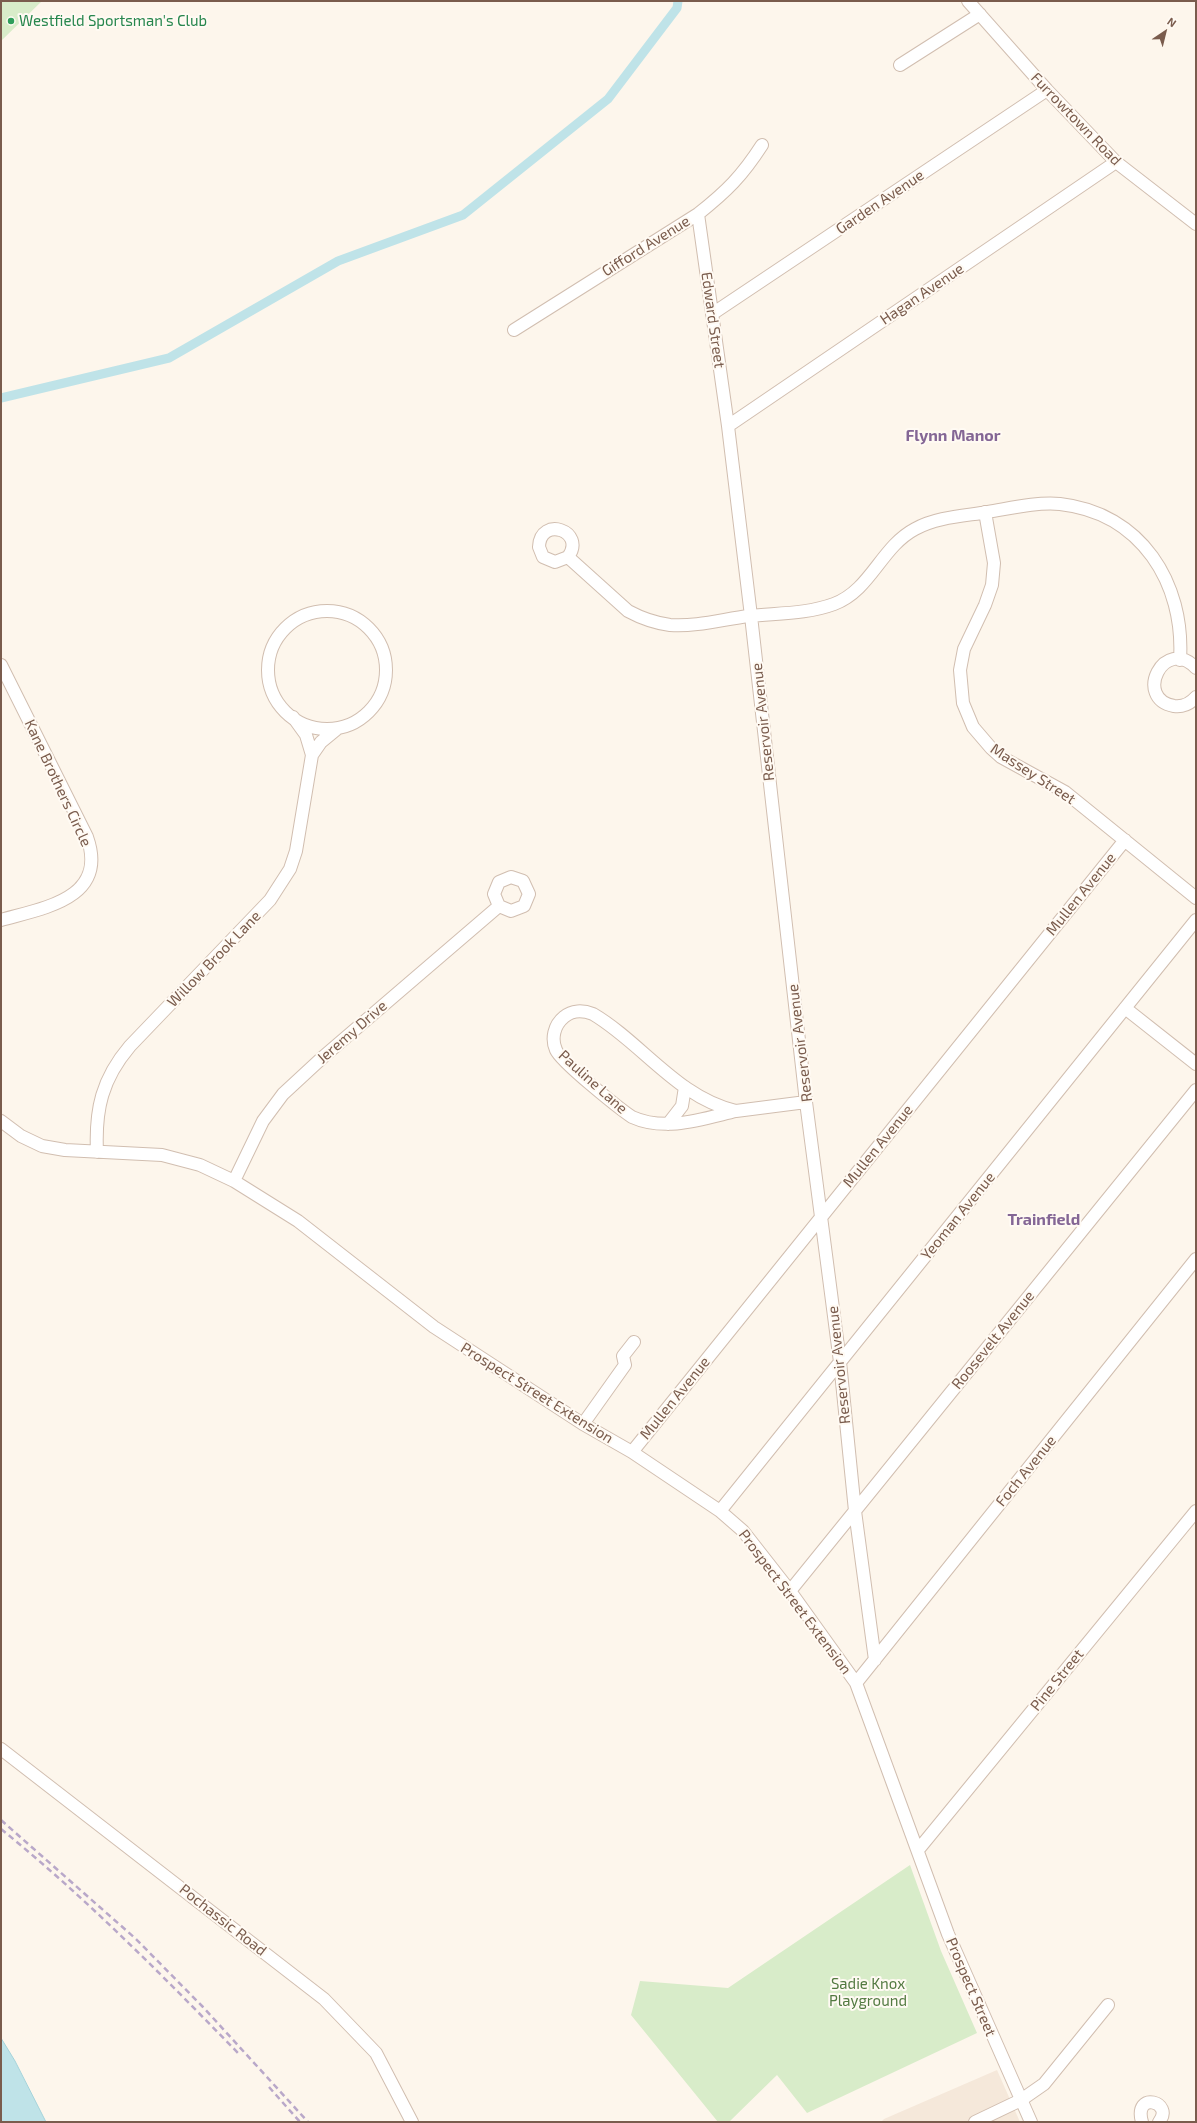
<!DOCTYPE html>
<html>
<head>
<meta charset="utf-8">
<style>
  body { margin:0 }
  #map { position:relative; width:1197px; height:2123px; overflow:hidden; background:#fdf6ec; font-family:"Exo 2",sans-serif }
  canvas { display:block }
  .frame { position:absolute; inset:0; border:2px solid #7a5c4d; pointer-events:none }
  .north { position:absolute; left:1145px; top:12px; width:40px; height:40px; -webkit-text-stroke:3px #fffaf3; paint-order:stroke; rotate:35deg; font-size:11px; font-weight:700; line-height:16px; text-align:center; color:#7a5c4d }
  .north::after { content:''; display:block; margin:auto; width:14px; height:18px; background:#7a5c4d; clip-path:polygon(50% 0,100% 100%,50% 72%,0 100%) }
</style>
</head>
<body>
<div id="map">
<canvas width="1197" height="2123"></canvas>
<div class="frame"></div>
<div class="north">N</div>
</div>
<script>
const c = document.querySelector('canvas').getContext('2d');
c.lineJoin = 'round';
function fill(path, color) { c.fillStyle = color; c.fill(path, 'evenodd'); }
function strokePath(path, color, width, dash) { c.strokeStyle = color; c.lineWidth = width; c.lineCap = dash ? 'butt' : 'round'; c.setLineDash(dash || []); c.stroke(path); }
function drawText(font, color, halo, rows, align = 'center') {
  c.font = font + ' "Exo 2",sans-serif'; c.lineWidth = 4; c.setLineDash([]); c.textBaseline = 'middle'; c.strokeStyle = halo; c.fillStyle = color; for (const [text, x, y, turn = 0] of rows) {
    c.save(); c.translate(x, y); c.rotate((+turn || 0) * Math.PI / 180); c.textAlign = isNaN(turn) ? turn : align; if (halo) c.strokeText(text, 0, 0); c.fillText(text, 0, 0); c.restore();
  }
}
const residential = new Path2D(`
  M 997,2070 L 1020,2122 L 881,2122 L 884,2119 Z`);
const green = new Path2D(`
  M 1,1 L 42,1 L 1,41 Z
  M 910,1865 L 941,1951 L 977,2033 L 807,2113 L 777,2075 L 729,2122 L 718,2122 L 631,2015 L 640,1981 L 728,1988 Z`);
const water = new Path2D(`
  M 1,2038 L 15,2061 L 46,2122 L 1,2122 Z`);
const canal = new Path2D(`
  M 1,398 L 169,358 L 338,261 L 463,215 L 608,99 L 677,8 L 678,1`);
const minor = new Path2D(`
  M 968,1 L 1047,90 L 1116,162 L 1196,224
  M 900,65 L 980,14
  M 698,214 L 728,426 L 751,616 L 806,1102 L 840,1362 L 855,1511 L 875,1660
  M 712,314 L 1047,90
  M 514,330 L 698,214 C 727,191 742,176 762,145
  M 728,426 L 1116,162
  M 985,512 L 994,563 L 992,585 L 985,605 L 964,649 L 960,670 L 963,703 L 973,727 L 991,748 L 1001,757 L 1065,792 L 1196,898
  M 568,557 L 555,562 L 543,557 L 539,547 C 540,515 587,531 568,557 L 628,611 C 641,618 655,623 670,625 C 696,627 724,619 749,616 C 778,613 807,614 834,604 C 871,590 881,547 915,529 C 937,517 964,516 988,512 C 1012,508 1036,502 1060,504 C 1141,513 1185,583 1180,660
  M268 670a59 59 0 1 1 118 0a59 59 0 1 1-118 0Z
  M 1,665 L 87,837 C 109,899 43,908 1,920
  M 1196,668 C 1164,635 1133,699 1174,706 C 1182,707 1190,704 1196,697
  M 312,755 L 321,742 L 338,728
  M 1125,1008 L 1196,1064
  M 736,1111 C 702,1119 665,1132 632,1117 C 620,1109 561,1062 556,1050 C 551,1039 554,1025 564,1017 C 572,1010 583,1010 593,1014 C 642,1043 678,1098 736,1111 L 806,1102
  M 1,1121 L 21,1136 L 42,1146 L 65,1150 L 162,1155 L 200,1165 L 234,1181 L 298,1221 L 434,1327 L 583,1424 L 632,1452 L 720,1511 L 743,1531 L 790,1591 L 856,1683 L 948,1934 L 1031,2122
  M 668,1124 L 682,1106 L 685,1087
  M 97,1152 C 95,1109 102,1079 130,1046 L 270,900 L 290,869 L 296,851 L 312,755 L 306,735 L 293,717
  M 234,1181 L 263,1121 L 283,1094 L 323,1057 L 499,906 L 494,894 L 499,882 L 511,877 L 523,881 L 529,894 L 524,906 L 511,911 L 499,906
  M 583,1424 L 625,1365 L 623,1356 L 634,1342
  M 632,1452 L 1125,840
  M 720,1511 L 1196,920
  M 790,1591 L 1196,1090
  M 856,1683 L 1196,1259
  M 1,1749 L 324,1999 L 376,2053 L 412,2122
  M 918,1850 L 1196,1511
  M 975,2122 L 1021,2100 L 1044,2084 L 1108,2005
  M 1142,2122 C 1133,2090 1175,2102 1159,2122`);
const rail = new Path2D(`
  M 1,1820 L 136,1939 L 203,2007 L 308,2122
  M 1,1829 C 86,1898 162,1975 238,2053
  M 269,2087 L 300,2122`);
const markers = [
  [11,21,4,"#2e9e5b"]
];
const leisureNames = [
  ["Westfield Sportsman's Club",19,21]
];
const streetNames = [
  ["Furrowtown Road",1076,119,46],
  ["Garden Avenue",880,202,-34],
  ["Gifford Avenue",646,246,-32],
  ["Hagan Avenue",922,294,-34],
  ["Edward Street",713,320,82],
  ["Reservoir Avenue",763,722,-96],
  ["Massey Street",1033,774,33],
  ["Kane Brothers Circle",58,783,65],
  ["Mullen Avenue",1081,894,-51],
  ["Willow Brook Lane",214,959,-46],
  ["Jeremy Drive",352,1032,-41],
  ["Reservoir Avenue",800,1043,-97],
  ["Pauline Lane",593,1082,42],
  ["Mullen Avenue",878,1146,-51],
  ["Yeoman Avenue",958,1216,-51],
  ["Roosevelt Avenue",993,1340,-51],
  ["Reservoir Avenue",839,1365,-96],
  ["Prospect Street Extension",537,1393,32],
  ["Mullen Avenue",675,1398,-51],
  ["Foch Avenue",1026,1471,-51],
  ["Prospect Street Extension",795,1602,53],
  ["Pine Street",1057,1680,-51],
  ["Pochassic Road",223,1920,38],
  ["Prospect Street",971,1987,67]
];
const parkNames = [
  ["Sadie Knox",868,1984],
  ["Playground",868,2001]
];
const neighbourhoodNames = [
  ["Flynn Manor",953,436],
  ["Trainfield",1044,1220]
];
fill(residential, '#f5e8da');
fill(green, '#d8ecc9');
fill(water, '#bfe3e8');
strokePath(water, '#a5d3da', 1);
strokePath(canal, '#bfe3e8', 9);
strokePath(minor, '#d1beb0', 14);
strokePath(minor, '#fff', 12);
strokePath(rail, '#b9a8c9', 2.5, [6, 4]);
for (const [x, y, r, color] of markers) { const dot = new Path2D(); dot.arc(x, y, r, 0, 2 * Math.PI); c.fillStyle = color; c.fill(dot); strokePath(dot, '#fffaf3', 1.5); }
drawText('15px', '#27864d', '#fffaf3', leisureNames, 'left');
drawText('15px', '#7a5c4d', '#fffaf3', streetNames);
drawText('15px', '#537a41', '#fffaf3', parkNames);
drawText('bold 16px', '#846695', '#fffaf3', neighbourhoodNames);
</script>
</body>
</html>
